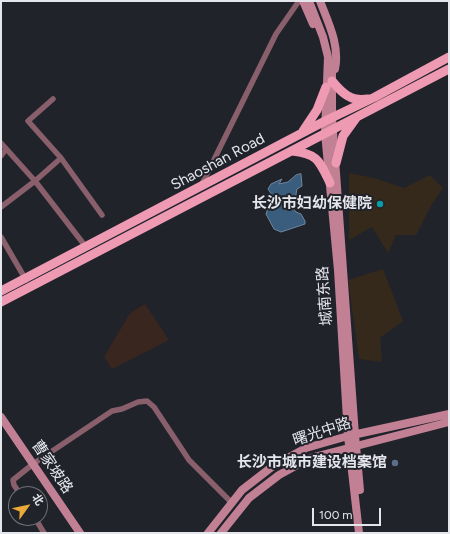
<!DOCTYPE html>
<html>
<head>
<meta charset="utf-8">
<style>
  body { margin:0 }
  #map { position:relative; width:450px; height:534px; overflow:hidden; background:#21232b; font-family:Figtree,"Noto Sans SC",sans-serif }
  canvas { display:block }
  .frame { position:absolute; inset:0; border:2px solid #e5e6ec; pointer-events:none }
  .north { position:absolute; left:8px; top:486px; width:40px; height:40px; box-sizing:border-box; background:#21232b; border:1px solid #6f7178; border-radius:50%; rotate:57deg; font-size:11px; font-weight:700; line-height:16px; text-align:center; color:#e5e6ec }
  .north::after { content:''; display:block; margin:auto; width:14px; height:18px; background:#eaaa38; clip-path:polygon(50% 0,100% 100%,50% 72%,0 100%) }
  .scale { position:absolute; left:312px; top:508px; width:69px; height:18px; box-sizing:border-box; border:2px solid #e5e6ec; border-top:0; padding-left:5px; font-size:12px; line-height:14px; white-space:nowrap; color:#e5e6ec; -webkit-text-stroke:3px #21232b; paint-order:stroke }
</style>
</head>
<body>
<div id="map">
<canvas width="450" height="534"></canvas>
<div class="frame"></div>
<div class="north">北</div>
<div class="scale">100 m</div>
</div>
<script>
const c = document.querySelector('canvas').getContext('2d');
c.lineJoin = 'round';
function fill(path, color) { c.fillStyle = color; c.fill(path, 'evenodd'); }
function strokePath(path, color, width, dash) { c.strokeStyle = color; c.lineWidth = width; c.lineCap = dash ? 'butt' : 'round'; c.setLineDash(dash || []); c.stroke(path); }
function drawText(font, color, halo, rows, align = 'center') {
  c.font = font + ' Figtree,"Noto Sans SC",sans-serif'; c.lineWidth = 4; c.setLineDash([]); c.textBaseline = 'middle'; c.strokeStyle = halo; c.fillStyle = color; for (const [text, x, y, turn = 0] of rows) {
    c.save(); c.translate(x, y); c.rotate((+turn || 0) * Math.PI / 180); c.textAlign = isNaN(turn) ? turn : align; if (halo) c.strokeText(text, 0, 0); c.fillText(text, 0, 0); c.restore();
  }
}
const education = new Path2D(`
  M 145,304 L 169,340 L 112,369 L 104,357 L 130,313 Z`);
const medical = new Path2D(`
  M 349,173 L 374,178 L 404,188 L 430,175 L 443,188 L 432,204 L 416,235 L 396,235 L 388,253 L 372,227 L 349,240 Z
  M 383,269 L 403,321 L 380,338 L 382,362 L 359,359 L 348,280 Z`);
const water = new Path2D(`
  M 301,174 L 302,186 L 297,189 L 296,194 L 297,204 L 293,208 L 296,212 L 301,214 L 305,221 L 305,224 L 281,232 L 274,229 L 266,214 L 268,208 L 276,201 L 268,189 L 271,184 L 282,179 L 279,184 L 288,182 L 296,175 Z`);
const street = new Path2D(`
  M 53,99 L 28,121 L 61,158 L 102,215
  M 1,143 L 35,181 L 86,247
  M 1,156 L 6,149
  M 201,186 L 276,34 L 299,1
  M 1,207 L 35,181 L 61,158
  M 1,237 L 26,280
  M 20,494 L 14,485 L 13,480 L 33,464 L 112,411 L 122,409 L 138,402 L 147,401 L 154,407 L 189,460 L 232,503
  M 35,518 L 44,533`);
const secondary = new Path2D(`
  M 303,1 L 313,24
  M 309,1 L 323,37 L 328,57 L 325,133 L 338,270 L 348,436 L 359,533
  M 320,1 C 328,22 340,45 335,69
  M 332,63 L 332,118 L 355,435 L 360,490
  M 1,417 L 80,533
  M 208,533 L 242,490 L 273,466 L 306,448 L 348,436 L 449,414
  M 221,533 L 249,498 L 279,475 L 310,458 L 449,422`);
const primary = new Path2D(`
  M 332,81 C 342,93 351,102 368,99
  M 303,131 L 317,110 L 326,87
  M 292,151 C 318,154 319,160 330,183
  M 336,163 L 343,136 L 356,118
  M 1,291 L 325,121 L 375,97 L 449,57
  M 1,302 L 449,69`);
const markers = [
  [380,204,4,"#0f9aa8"],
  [395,463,4,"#5c6f8a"]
];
const streetNames = [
  ["Shaoshan Road",218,162,-28],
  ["城南东路",325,296,-94],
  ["曙光中路",322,432,-18],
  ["曹家坡路",52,467,56]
];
const poiNames = [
  ["长沙市妇幼保健院",372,204],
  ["长沙市城市建设档案馆",387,463]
];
fill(education, '#38261f');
fill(medical, '#34291a');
fill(water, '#3b5d7d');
strokePath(water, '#6e869e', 1);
strokePath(street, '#895f6b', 5.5);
strokePath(secondary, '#c28094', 8);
strokePath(primary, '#ef9ab3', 9);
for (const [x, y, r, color] of markers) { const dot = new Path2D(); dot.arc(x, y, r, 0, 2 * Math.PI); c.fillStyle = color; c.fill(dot); strokePath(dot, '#21232b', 1.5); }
drawText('15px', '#e5e6ec', '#21232b', streetNames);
drawText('bold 15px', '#e5e6ec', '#21232b', poiNames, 'right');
</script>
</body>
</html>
